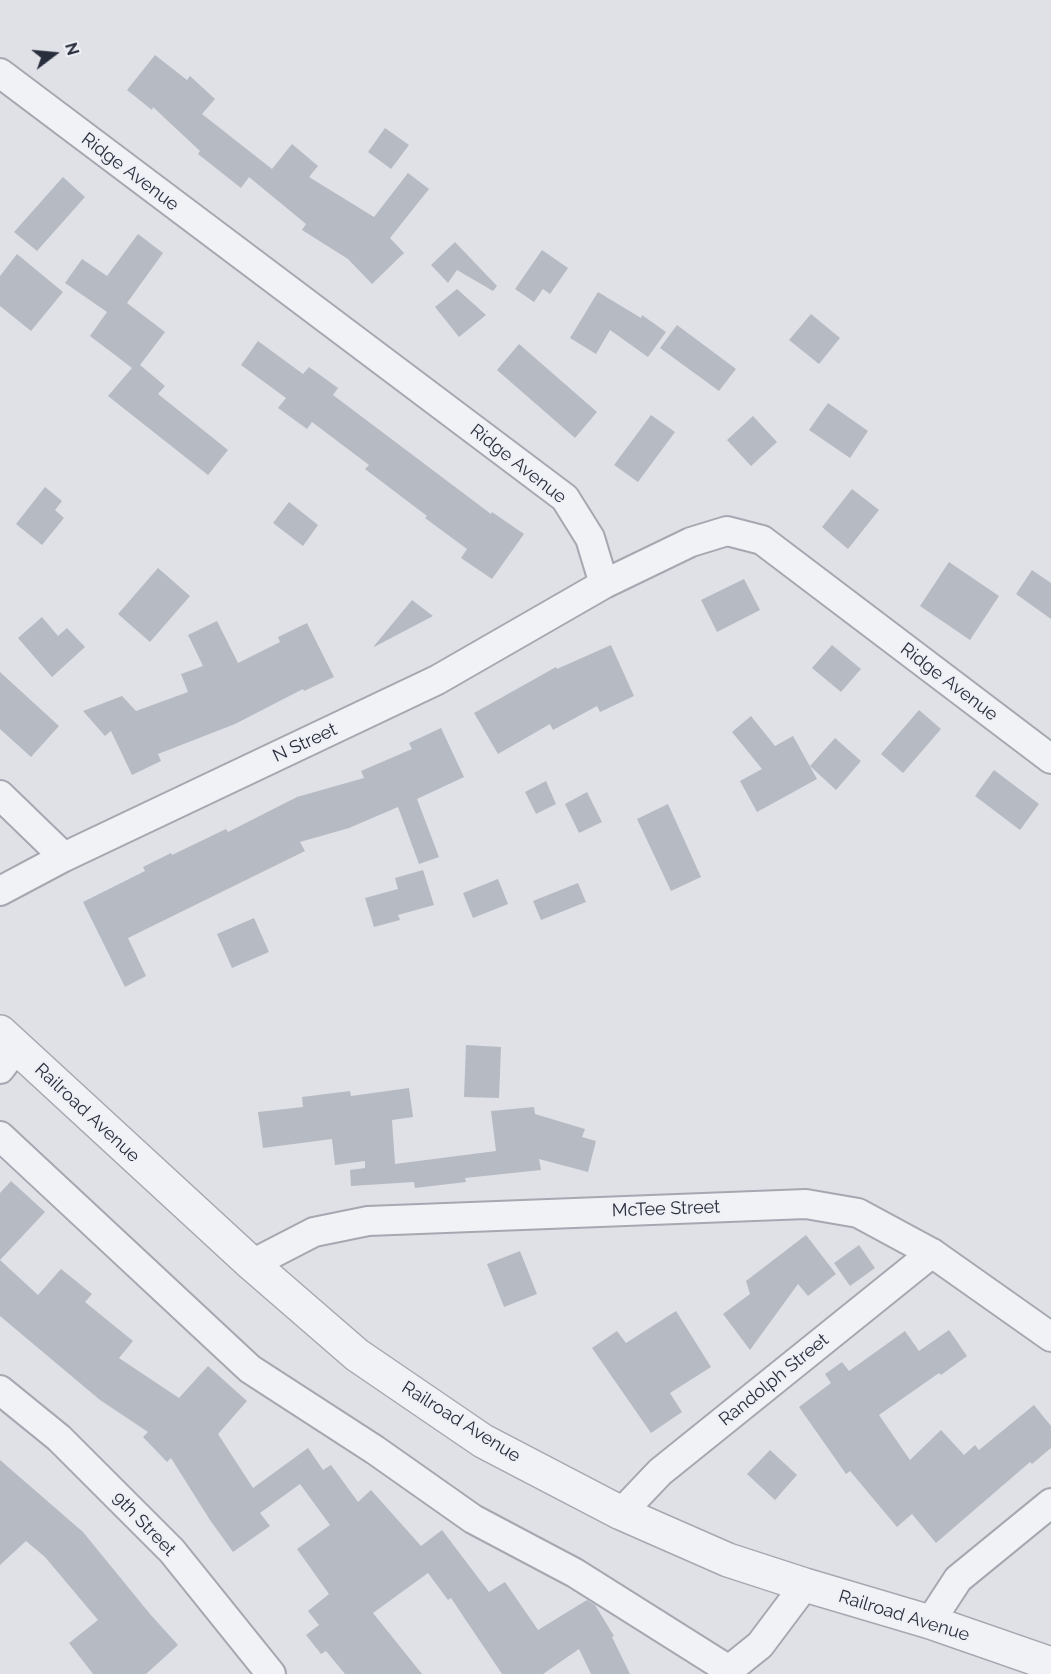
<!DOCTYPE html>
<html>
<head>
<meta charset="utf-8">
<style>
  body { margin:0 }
  #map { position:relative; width:1051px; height:1674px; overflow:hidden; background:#dfe1e7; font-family:Raleway,sans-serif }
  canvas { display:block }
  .north { position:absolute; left:24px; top:24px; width:60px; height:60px; -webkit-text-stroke:4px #eef0f5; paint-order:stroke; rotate:74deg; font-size:16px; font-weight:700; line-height:24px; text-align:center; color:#292e3d }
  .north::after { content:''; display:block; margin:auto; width:21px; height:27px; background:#292e3d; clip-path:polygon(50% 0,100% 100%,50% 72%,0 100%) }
</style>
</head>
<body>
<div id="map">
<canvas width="1051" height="1674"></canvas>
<div class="north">N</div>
</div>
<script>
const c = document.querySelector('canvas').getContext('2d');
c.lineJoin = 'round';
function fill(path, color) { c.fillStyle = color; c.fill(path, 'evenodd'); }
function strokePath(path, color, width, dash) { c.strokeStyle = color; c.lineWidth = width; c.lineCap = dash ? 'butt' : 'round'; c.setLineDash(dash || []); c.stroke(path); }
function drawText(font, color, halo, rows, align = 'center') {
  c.font = font + ' Raleway,sans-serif'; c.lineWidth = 4.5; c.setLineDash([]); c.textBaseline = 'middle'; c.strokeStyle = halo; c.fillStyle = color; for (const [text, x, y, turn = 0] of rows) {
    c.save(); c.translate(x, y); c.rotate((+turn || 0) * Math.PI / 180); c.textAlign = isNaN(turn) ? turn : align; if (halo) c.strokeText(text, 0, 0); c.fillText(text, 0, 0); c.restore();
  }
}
const building = new Path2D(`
  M 155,55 L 187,80 L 190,76 L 215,99 L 202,114 L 272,169 L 292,144 L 318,166 L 309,177 L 374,217 L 408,173 L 429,189 L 390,238 L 404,253 L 372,284 L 348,259 L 302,230 L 306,224 L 249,177 L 241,188 L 198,154 L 200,151 L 153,107 L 152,110 L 127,90 Z
  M 385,128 L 409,145 L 391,169 L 368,152 Z
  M 63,177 L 85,197 L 37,251 L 14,232 Z
  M 138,234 L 163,253 L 127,303 L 165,332 L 140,365 L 165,386 L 158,394 L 228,450 L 208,475 L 108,396 L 132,368 L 90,336 L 107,312 L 65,283 L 82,259 L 107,276 Z
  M 455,242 L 497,286 L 493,291 L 457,270 L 448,283 L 431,265 Z
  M 542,250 L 568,268 L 550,294 L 543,289 L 534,302 L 515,289 Z
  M 17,254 L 63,292 L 31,331 L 0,306 L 0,276 Z
  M 457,289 L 486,315 L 459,337 L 435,307 Z
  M 598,292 L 641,318 L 642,315 L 666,332 L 648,357 L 610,330 L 596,354 L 570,338 Z
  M 811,314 L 840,338 L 819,364 L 789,340 Z
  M 677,325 L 736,369 L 719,391 L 660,348 Z
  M 258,341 L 303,374 L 309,367 L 338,388 L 333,395 L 491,514 L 492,512 L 524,534 L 492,579 L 461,558 L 467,549 L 425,518 L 427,516 L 365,469 L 369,465 L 312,422 L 307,429 L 278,408 L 286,398 L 241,365 Z
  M 519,344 L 597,412 L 575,438 L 497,370 Z
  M 828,403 L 868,431 L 850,458 L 809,430 Z
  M 651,415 L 675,432 L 638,482 L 614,465 Z
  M 753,416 L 777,442 L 751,466 L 727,440 Z
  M 45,487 L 62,501 L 55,510 L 64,518 L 42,545 L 16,524 Z
  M 852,489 L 879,510 L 848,549 L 822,527 Z
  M 289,502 L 318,525 L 303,546 L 273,523 Z
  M 949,562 L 999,596 L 970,640 L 920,606 Z
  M 158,568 L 190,596 L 150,642 L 118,614 Z
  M 1032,570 L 1051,583 L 1051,619 L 1016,594 Z
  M 744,579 L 760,610 L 717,632 L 701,600 Z
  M 412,600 L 433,616 L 374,647 L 374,646 Z
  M 42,617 L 58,636 L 67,628 L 85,647 L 52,677 L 18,638 Z
  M 217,621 L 238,663 L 280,642 L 278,637 L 307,623 L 334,677 L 304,691 L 303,689 L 235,724 L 158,754 L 161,761 L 132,775 L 111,731 L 105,736 L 83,711 L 122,696 L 136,711 L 188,692 L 181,674 L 203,666 L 188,635 Z
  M 611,645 L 634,696 L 600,712 L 597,706 L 553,730 L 550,724 L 498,754 L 474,713 L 556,667 L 557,669 Z
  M 832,645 L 861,669 L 841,692 L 812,668 Z
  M 0,672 L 59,726 L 31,757 L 0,729 Z
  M 919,710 L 941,729 L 903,773 L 881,754 Z
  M 751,716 L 775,746 L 793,736 L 817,779 L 757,812 L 740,781 L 762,769 L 732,732 Z
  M 441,728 L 464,777 L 417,799 L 439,857 L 419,864 L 398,807 L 349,828 L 300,842 L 305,851 L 128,938 L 146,976 L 125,987 L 83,902 L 145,871 L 143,867 L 171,853 L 172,855 L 226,829 L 228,832 L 297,797 L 364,778 L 361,771 L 412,749 L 409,743 Z
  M 835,738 L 861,761 L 836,790 L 810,766 Z
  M 994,770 L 1039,804 L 1020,830 L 975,796 Z
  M 546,781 L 556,804 L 536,814 L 525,792 Z
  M 587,792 L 602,822 L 579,833 L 565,804 Z
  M 668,804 L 701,877 L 671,891 L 637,819 Z
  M 423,870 L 434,905 L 398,915 L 400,920 L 374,927 L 365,898 L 398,889 L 395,878 Z
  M 498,879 L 508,904 L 473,918 L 463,893 Z
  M 578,883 L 586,902 L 541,920 L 533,901 Z
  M 254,918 L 269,952 L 232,968 L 217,934 Z
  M 466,1045 L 501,1047 L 499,1098 L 464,1097 Z
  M 409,1088 L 413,1117 L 392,1120 L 395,1164 L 496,1151 L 491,1111 L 534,1107 L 535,1114 L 585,1129 L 582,1137 L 596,1141 L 588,1172 L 539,1159 L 541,1170 L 465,1178 L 466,1182 L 415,1188 L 414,1182 L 351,1186 L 350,1170 L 365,1168 L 365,1161 L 335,1165 L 332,1139 L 263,1148 L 258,1112 L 303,1107 L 302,1097 L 350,1091 L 351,1096 Z
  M 11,1181 L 45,1212 L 0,1260 L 38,1295 L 61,1269 L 92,1294 L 85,1302 L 133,1341 L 119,1358 L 179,1398 L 208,1366 L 247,1401 L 218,1434 L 253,1488 L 308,1448 L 323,1470 L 331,1465 L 358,1502 L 371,1490 L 421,1546 L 442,1530 L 489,1592 L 505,1582 L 538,1630 L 587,1600 L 595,1605 L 614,1636 L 612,1637 L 630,1674 L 591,1674 L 579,1649 L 543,1674 L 502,1674 L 451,1598 L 448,1600 L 428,1573 L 373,1613 L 422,1674 L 345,1674 L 326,1651 L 321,1654 L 306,1635 L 319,1625 L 308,1611 L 329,1594 L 297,1549 L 330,1525 L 300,1484 L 260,1513 L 270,1526 L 233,1552 L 210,1520 L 171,1458 L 167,1462 L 143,1437 L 148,1432 L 100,1400 L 0,1316 L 0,1193 Z
  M 806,1235 L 836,1274 L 808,1296 L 798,1284 L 750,1350 L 723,1314 L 750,1294 L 746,1281 Z
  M 859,1245 L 875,1268 L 850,1286 L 834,1263 Z
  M 520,1251 L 537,1294 L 504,1307 L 487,1264 Z
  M 676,1311 L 711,1367 L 670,1393 L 682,1412 L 651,1433 L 592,1348 L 617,1331 L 626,1343 Z
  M 949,1330 L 967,1356 L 941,1375 L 939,1373 L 879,1415 L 910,1460 L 941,1430 L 964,1455 L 975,1445 L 979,1450 L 1034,1405 L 1051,1426 L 1051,1448 L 1032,1464 L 1030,1462 L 936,1543 L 912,1514 L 897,1527 L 850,1471 L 846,1474 L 799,1407 L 831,1383 L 825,1374 L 842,1362 L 849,1371 L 905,1331 L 919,1351 Z
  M 770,1450 L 797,1475 L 775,1500 L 747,1474 Z
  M 0,1460 L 83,1532 L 150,1614 L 178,1645 L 146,1674 L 93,1674 L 69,1643 L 98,1620 L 45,1557 L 26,1541 L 0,1565 Z`);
const minor = new Path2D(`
  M 0,73 L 565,498 L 590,538 L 604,584
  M 0,795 L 64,857
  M 0,891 L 64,857 L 437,680 L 604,584 L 691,542 L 727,531 L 762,540 L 1051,759
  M 0,1069 L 16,1048
  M 0,1136 L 250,1369 L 375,1450 L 473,1519 L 575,1573 L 729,1670
  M 252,1264 L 314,1232 L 368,1221 L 806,1204 L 858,1213 L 932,1253 L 1051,1337
  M 0,1390 L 59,1438 L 172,1551 L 271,1674
  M 621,1513 L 660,1472 L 932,1253
  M 930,1622 L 958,1579 L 1051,1503
  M 724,1674 L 760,1645 L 805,1585`);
const tertiary = new Path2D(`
  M 0,1032 L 252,1264 L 357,1355 L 483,1441 L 621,1513 L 728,1560 L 805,1585 L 930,1622 L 1051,1664`);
const streetNames = [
  ["Ridge Avenue",130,172,37],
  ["Ridge Avenue",518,464,38],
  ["Ridge Avenue",949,682,37],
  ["N Street",305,743,-25],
  ["Railroad Avenue",87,1113,43],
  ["McTee Street",666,1209,-2],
  ["Randolph Street",774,1380,-39],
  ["Railroad Avenue",461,1422,32],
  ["9th Street",144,1524,46],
  ["Railroad Avenue",904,1616,17]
];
fill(building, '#b6bac3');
strokePath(minor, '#a5a8b1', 32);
strokePath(tertiary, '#a5a8b1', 36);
strokePath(minor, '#f1f2f6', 28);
strokePath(tertiary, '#f1f2f6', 33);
drawText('18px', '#292e3d', '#eef0f5', streetNames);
</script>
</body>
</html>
